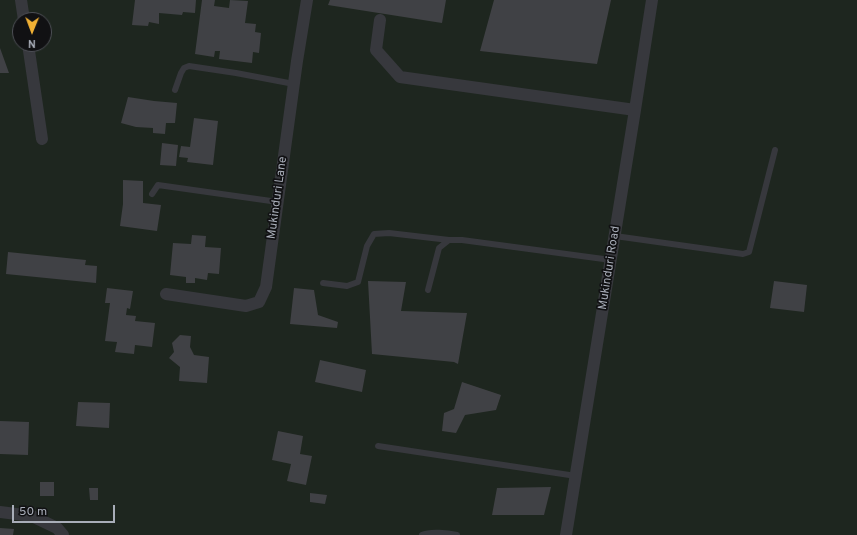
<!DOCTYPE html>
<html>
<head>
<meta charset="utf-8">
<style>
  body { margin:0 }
  #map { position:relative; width:857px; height:535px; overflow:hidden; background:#161618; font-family:Overpass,sans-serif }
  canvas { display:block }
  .north { position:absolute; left:12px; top:12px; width:40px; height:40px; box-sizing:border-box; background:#111113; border:1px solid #4d4f55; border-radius:50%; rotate:181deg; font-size:11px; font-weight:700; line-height:16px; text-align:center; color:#a8adb8 }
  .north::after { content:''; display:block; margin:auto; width:14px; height:18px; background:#f2b134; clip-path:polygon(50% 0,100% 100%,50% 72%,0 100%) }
  .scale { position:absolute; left:12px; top:505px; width:103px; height:18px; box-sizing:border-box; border:2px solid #a8adb8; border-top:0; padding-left:5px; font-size:12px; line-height:14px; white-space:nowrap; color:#a8adb8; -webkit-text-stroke:3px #111113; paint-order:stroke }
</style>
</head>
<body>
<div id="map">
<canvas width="857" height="535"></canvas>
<div class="north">N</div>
<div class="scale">50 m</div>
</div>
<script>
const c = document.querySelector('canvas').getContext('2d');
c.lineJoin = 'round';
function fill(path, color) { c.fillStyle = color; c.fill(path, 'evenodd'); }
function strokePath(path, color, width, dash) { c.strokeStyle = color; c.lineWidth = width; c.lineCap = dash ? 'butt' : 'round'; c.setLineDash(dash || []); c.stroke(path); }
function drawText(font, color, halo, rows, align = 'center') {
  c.font = font + ' Overpass,sans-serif'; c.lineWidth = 3.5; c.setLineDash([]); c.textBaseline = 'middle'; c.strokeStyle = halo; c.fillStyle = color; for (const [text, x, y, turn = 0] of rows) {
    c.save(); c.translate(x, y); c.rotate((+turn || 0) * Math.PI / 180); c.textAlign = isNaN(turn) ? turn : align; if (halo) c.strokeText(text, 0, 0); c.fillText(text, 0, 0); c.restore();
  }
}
const green = new Path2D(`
  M 0,0 L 857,0 L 857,535 L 0,535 ZM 20,20 L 44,20 L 44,44 L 20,44 Z`);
const building = new Path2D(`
  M 135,0 L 196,0 L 195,13 L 183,12 L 182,15 L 159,13 L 159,24 L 149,22 L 148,26 L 132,25 Z
  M 202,0 L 215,0 L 214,6 L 229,8 L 230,0 L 248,1 L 245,23 L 256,24 L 255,32 L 261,33 L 259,53 L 253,52 L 252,63 L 219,59 L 220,51 L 215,51 L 214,57 L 195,54 Z
  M 330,0 L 446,0 L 442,23 L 328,5 Z
  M 494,0 L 611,0 L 597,64 L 480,51 Z
  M 0,48 L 9,73 L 0,73 Z
  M 128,97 L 154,101 L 177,103 L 175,123 L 166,123 L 165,134 L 153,133 L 153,128 L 136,127 L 121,123 Z
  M 194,118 L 218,121 L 213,165 L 187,162 L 188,158 L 179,157 L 181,146 L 190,147 Z
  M 162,143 L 178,145 L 176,166 L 160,165 Z
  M 123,180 L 143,181 L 143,203 L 161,205 L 157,231 L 120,226 L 123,204 Z
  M 192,235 L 206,236 L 205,247 L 221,248 L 219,274 L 208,273 L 207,280 L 195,278 L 195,283 L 186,283 L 186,277 L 170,275 L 173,243 L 191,244 Z
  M 8,252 L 86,260 L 85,265 L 97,266 L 96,283 L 6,274 Z
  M 368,281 L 406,282 L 401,311 L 467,313 L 458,364 L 454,362 L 372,354 Z
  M 774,281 L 807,285 L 804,312 L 770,308 Z
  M 107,288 L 133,291 L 130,309 L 127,308 L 126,315 L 136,316 L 135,321 L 155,323 L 152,347 L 135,345 L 134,354 L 115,352 L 117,342 L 105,341 L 110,303 L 105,303 Z
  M 294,288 L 314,290 L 318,315 L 338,322 L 337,328 L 290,324 Z
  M 180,335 L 191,336 L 190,347 L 194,355 L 209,357 L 207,383 L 179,381 L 180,367 L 169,358 L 174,352 L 172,343 Z
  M 320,360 L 366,370 L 362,392 L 315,382 Z
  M 462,382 L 501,395 L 496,410 L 465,415 L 456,433 L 442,431 L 444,413 L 454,409 Z
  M 78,402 L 110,403 L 109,428 L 76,426 Z
  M 0,421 L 29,422 L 28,455 L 0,454 Z
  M 278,431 L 303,436 L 300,454 L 312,456 L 306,485 L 287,481 L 291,464 L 272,460 Z
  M 40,482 L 54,482 L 54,496 L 40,496 Z
  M 551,487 L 544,515 L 492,515 L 497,488 Z
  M 89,488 L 98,488 L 98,500 L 90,500 Z
  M 310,493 L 327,495 L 325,504 L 310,502 Z
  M 0,528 L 14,529 L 13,535 L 0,535 Z`);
const service = new Path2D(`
  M 175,90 L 181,73 L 184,68 L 189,66 L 236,73 L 294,84
  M 152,194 L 158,185 L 278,202
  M 615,236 L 743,254 L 749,252 L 775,150
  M 323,283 L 347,286 L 358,282 L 367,246 L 374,234 L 389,233 L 449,240
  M 428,290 L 439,248 L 449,240 L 462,240 L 611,260
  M 378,446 L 576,476
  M 422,535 C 430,531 448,533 457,535`);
const minor = new Path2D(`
  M 21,0 L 24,20
  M 380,20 L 376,50 L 400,77 L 635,110
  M 28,44 L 42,139
  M 166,294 L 246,306 L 259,302 L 266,287 L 297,61 L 307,0
  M 0,512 L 32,516 L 57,528 L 63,535
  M 566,535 L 635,110 L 652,0`);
const streetNames = [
  ["Mukinduri Lane",278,198,-82],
  ["Mukinduri Road",610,268,-81]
];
fill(green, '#1e261f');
fill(building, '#404145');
strokePath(service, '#37383d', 6);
strokePath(minor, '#37383d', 12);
drawText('12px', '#a8adb8', '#111113', streetNames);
</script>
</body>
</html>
